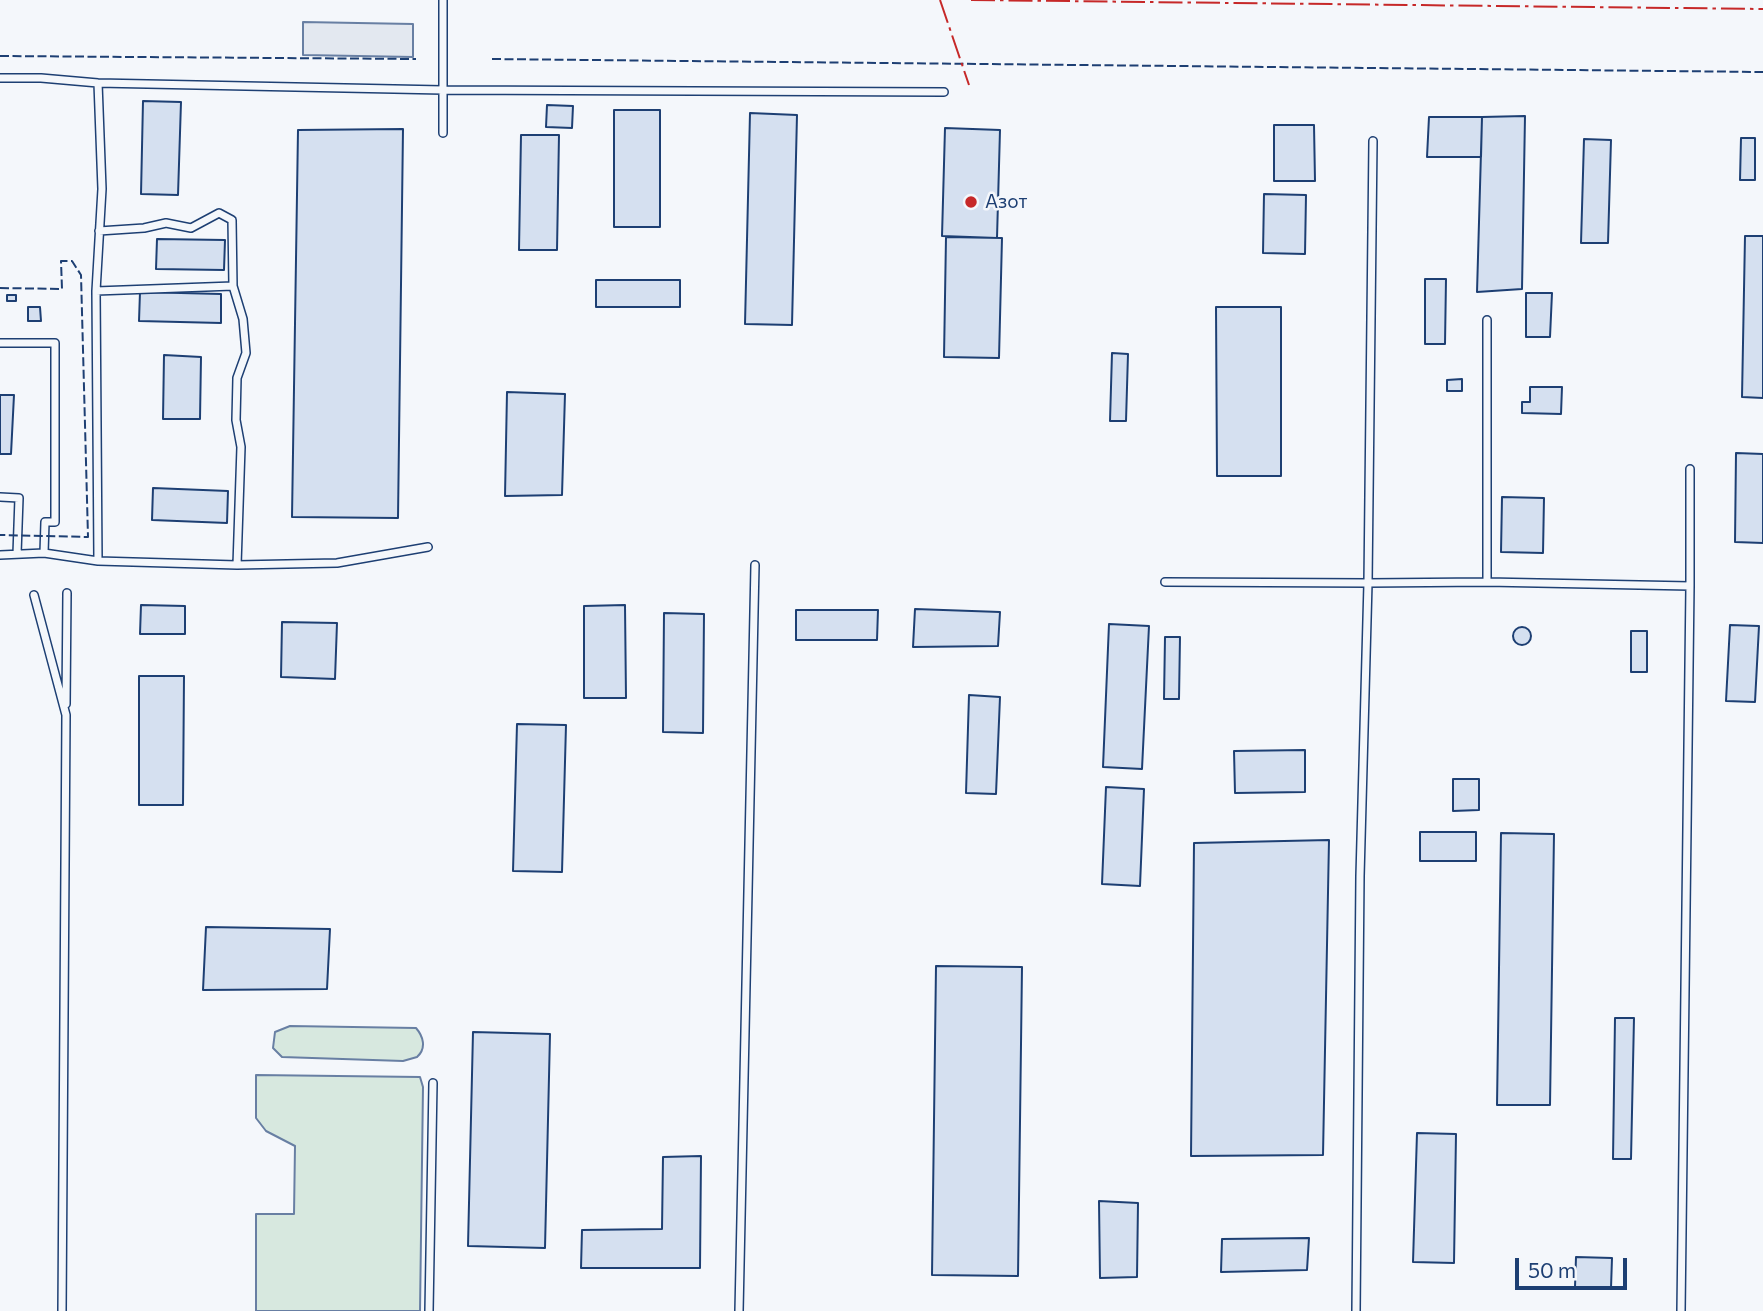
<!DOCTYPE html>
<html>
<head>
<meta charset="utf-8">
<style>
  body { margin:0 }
  #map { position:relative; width:1763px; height:1311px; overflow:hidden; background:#f4f7fb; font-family:Commissioner,sans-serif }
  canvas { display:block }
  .scale { position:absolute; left:1515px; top:1258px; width:112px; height:32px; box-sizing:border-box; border:4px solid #1d3f73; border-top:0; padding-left:9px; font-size:21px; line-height:24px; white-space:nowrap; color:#1d3f73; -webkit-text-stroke:5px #f4f7fb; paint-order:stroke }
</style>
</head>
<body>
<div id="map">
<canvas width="1763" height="1311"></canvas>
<div class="scale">50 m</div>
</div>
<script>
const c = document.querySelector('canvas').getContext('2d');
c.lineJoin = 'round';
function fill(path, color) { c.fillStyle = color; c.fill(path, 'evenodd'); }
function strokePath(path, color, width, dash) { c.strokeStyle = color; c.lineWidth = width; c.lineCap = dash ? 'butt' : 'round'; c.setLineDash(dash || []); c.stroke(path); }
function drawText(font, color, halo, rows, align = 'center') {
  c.font = font + ' Commissioner,sans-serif'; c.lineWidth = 5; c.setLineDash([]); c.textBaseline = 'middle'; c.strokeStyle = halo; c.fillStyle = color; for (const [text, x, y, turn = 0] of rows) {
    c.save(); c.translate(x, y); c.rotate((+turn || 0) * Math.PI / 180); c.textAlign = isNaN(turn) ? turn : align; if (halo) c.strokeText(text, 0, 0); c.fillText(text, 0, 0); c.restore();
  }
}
const green = new Path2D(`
  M 290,1026 L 416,1028 C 423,1036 427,1048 417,1057 L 403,1061 L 282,1057 L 273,1048 L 275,1032 Z
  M 256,1075 L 420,1077 L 423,1087 L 420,1311 L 256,1311 L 256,1214 L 294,1214 L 295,1146 L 266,1131 L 256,1118 Z`);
const parking = new Path2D(`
  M 303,22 L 413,24 L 413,57 L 303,55 Z`);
const building = new Path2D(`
  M 143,101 L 181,102 L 178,195 L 141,194 Z
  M 547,105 L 573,106 L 572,128 L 546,127 Z
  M 614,110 L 660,110 L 660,227 L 614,227 Z
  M 750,113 L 797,115 L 792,325 L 745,324 Z
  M 1525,116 L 1522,289 L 1477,292 L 1482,117 Z
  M 1429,117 L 1482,117 L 1481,157 L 1427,157 Z
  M 1274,125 L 1314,125 L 1315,181 L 1274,181 Z
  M 945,128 L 1000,130 L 997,238 L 942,236 Z
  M 403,129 L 398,518 L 292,517 L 298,130 Z
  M 521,135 L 559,135 L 557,250 L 519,250 Z
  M 1741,138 L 1755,138 L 1755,180 L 1740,180 Z
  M 1584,139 L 1611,140 L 1608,243 L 1581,243 Z
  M 1264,194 L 1306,195 L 1305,254 L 1263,253 Z
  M 1745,236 L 1763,236 L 1763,398 L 1742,397 Z
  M 946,237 L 1002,238 L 999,358 L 944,357 Z
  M 157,239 L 225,240 L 224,270 L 156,269 Z
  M 1425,279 L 1446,279 L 1445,344 L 1425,344 Z
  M 596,280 L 680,280 L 680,307 L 596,307 Z
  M 140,292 L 221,294 L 221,323 L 139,321 Z
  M 1526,293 L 1552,293 L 1550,337 L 1526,337 Z
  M 7,295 L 16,295 L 16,301 L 7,301 Z
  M 28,307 L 40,307 L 41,321 L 28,321 Z
  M 1216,307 L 1281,307 L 1281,476 L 1217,476 Z
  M 1112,353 L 1128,354 L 1126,421 L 1110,421 Z
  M 164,355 L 201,357 L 200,419 L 163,419 Z
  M 1462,379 L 1462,391 L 1447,391 L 1447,380 Z
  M 1530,387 L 1562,387 L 1561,414 L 1522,413 L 1522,402 L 1530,402 Z
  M 507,392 L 565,394 L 562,495 L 505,496 Z
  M 0,395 L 14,395 L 11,454 L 0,454 Z
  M 1736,453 L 1763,454 L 1763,543 L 1735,542 Z
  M 153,488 L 228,491 L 227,523 L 152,520 Z
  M 1502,497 L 1544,498 L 1543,553 L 1501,552 Z
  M 141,605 L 185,606 L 185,634 L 140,634 Z
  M 625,605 L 626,698 L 584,698 L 584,606 Z
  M 915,609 L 1000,612 L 998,646 L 913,647 Z
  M 796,610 L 878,610 L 877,640 L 796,640 Z
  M 664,613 L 704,614 L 703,733 L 663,732 Z
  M 282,622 L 337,623 L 335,679 L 281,677 Z
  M 1109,624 L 1149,626 L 1142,769 L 1103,767 Z
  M 1730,625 L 1759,626 L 1755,702 L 1726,701 Z
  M1513 636a9 9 0 1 1 18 0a9 9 0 1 1-18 0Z
  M 1631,631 L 1647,631 L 1647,672 L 1631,672 Z
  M 1165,637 L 1180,637 L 1179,699 L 1164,699 Z
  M 139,676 L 184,676 L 183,805 L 139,805 Z
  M 969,695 L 1000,697 L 996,794 L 966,793 Z
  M 517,724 L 566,725 L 562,872 L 513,871 Z
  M 1305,750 L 1305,792 L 1235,793 L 1234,751 Z
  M 1453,779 L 1479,779 L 1479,810 L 1453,811 Z
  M 1106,787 L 1144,789 L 1140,886 L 1102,884 Z
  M 1420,832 L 1476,832 L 1476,861 L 1420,861 Z
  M 1501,833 L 1554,834 L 1550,1105 L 1497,1105 Z
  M 1329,840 L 1323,1155 L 1191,1156 L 1194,843 Z
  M 206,927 L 330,929 L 327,989 L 203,990 Z
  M 936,966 L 1022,967 L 1018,1276 L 932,1275 Z
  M 1615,1018 L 1634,1018 L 1631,1159 L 1613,1159 Z
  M 473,1032 L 550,1034 L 545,1248 L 468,1246 Z
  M 1417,1133 L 1456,1134 L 1454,1263 L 1413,1262 Z
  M 701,1156 L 700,1268 L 581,1268 L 582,1230 L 662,1229 L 663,1157 Z
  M 1099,1201 L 1138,1203 L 1137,1277 L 1100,1278 Z
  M 1309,1238 L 1307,1270 L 1221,1272 L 1222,1239 Z
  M 1576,1257 L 1612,1258 L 1611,1288 L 1575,1287 Z`);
const service = new Path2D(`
  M 443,0 L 443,133
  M 0,78 L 41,78 L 98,83 L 443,90 L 944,92
  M 1373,141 L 1368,583 L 1487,582
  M 233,286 L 243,319 L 246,353 L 237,378 L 236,420 L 241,447 L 237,565
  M 96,291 L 233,286 L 232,220 L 219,213 L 191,228 L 166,223 L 144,228 L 99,231
  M 1487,320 L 1487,582 L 1690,586 L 1690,469
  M 0,343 L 55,343 L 55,522 L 45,522 L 44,553
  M 0,497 L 19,498 L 17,554
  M 0,555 L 44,553 L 98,561 L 237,565 L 337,563 L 428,547
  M 98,561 L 96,291 L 102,189 L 98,83
  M 1165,582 L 1368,583 L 1360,876 L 1356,1311
  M 34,595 L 66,715 L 62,1311
  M 66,704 L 67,593
  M 429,1311 L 433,1083
  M 739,1311 L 755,565
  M 1681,1311 L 1690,586`);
const fence = new Path2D(`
  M 0,56 L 416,59
  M 492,59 L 1763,72
  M 0,288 L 62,289 L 61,261 L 72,261 L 81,275 L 88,537 L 0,535`);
const power = new Path2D(`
  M 940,0 L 969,85
  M 971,0 L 1763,9`);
const markers = [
  [971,202,7,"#c62828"]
];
const poiNames = [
  ["Азот",985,202]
];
fill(green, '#d7e8df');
strokePath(green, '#687fa3', 2);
fill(parking, '#e3e8f0');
strokePath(parking, '#687fa3', 2);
fill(building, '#d5e0f0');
strokePath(building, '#1d3f73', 2);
strokePath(service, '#1d3f73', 10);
strokePath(service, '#f4f7fb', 7);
strokePath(fence, '#1d3f73', 2, [9, 3.5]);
strokePath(power, '#c62828', 2, [24, 5, 3.5, 5]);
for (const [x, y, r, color] of markers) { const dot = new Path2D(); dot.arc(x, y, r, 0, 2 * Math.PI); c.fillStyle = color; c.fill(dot); strokePath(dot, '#f4f7fb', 2.5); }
drawText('19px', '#1d3f73', '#f4f7fb', poiNames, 'left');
</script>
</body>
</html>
